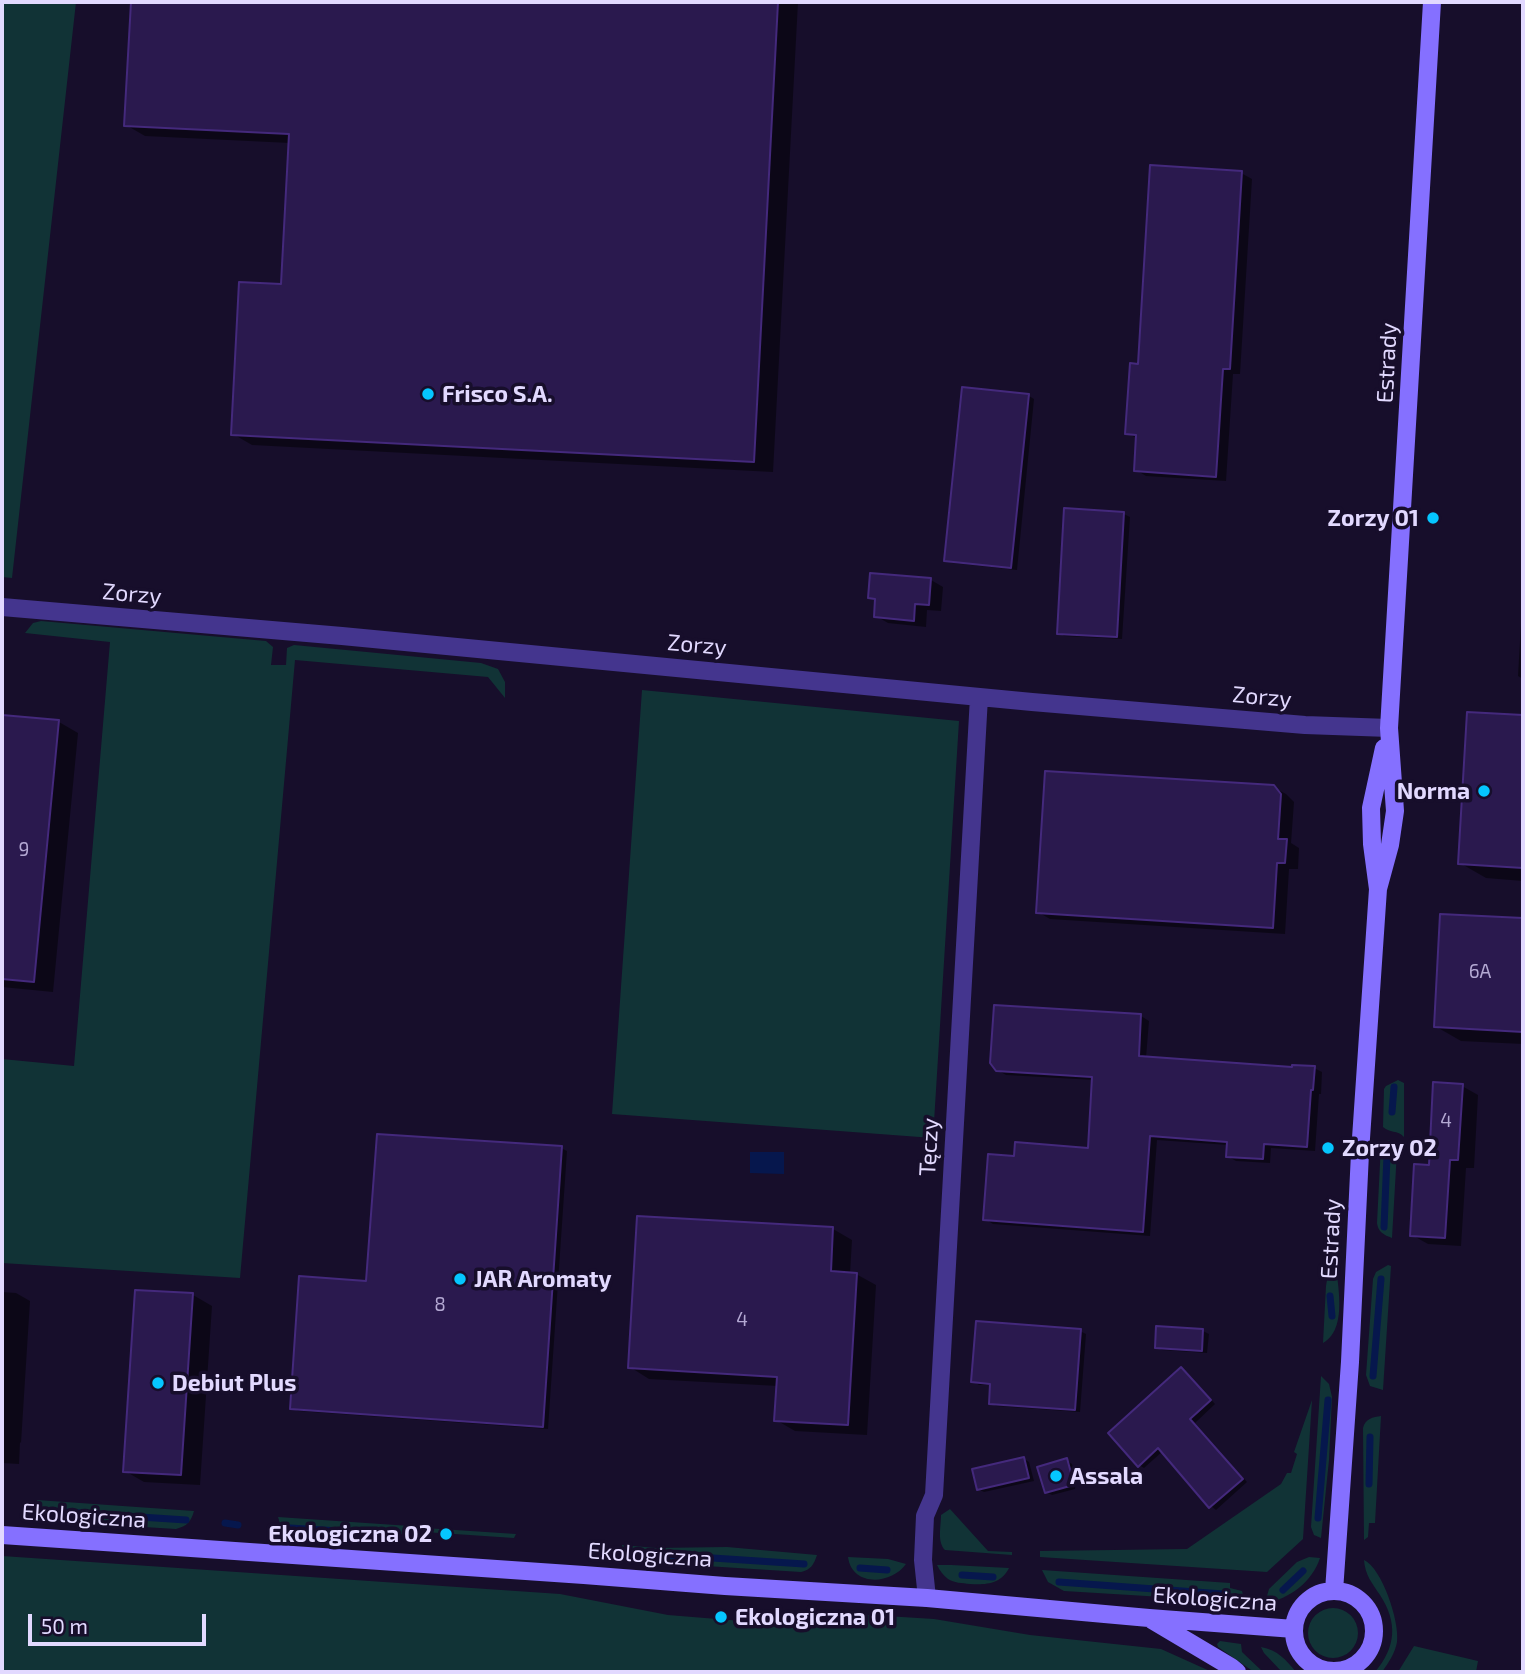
<!DOCTYPE html>
<html>
<head>
<meta charset="utf-8">
<style>
  body { margin:0 }
  #map { position:relative; width:1525px; height:1674px; overflow:hidden; background:#170e2b; font-family:"Exo 2",sans-serif }
  canvas { display:block }
  .frame { position:absolute; inset:0; border:4px solid #e2d9ff; pointer-events:none }
  .scale { position:absolute; left:28px; top:1614px; width:178px; height:32px; box-sizing:border-box; border:4px solid #e2d9ff; border-top:0; padding-left:9px; font-size:21px; line-height:24px; white-space:nowrap; color:#e2d9ff; -webkit-text-stroke:5px #170e2b; paint-order:stroke }
</style>
</head>
<body>
<div id="map">
<canvas width="1525" height="1674"></canvas>
<div class="frame"></div>
<div class="scale">50 m</div>
</div>
<script>
const c = document.querySelector('canvas').getContext('2d');
c.lineJoin = 'round';
function fill(path, color) { c.fillStyle = color; c.fill(path, 'evenodd'); }
function strokePath(path, color, width, dash) { c.strokeStyle = color; c.lineWidth = width; c.lineCap = dash ? 'butt' : 'round'; c.setLineDash(dash || []); c.stroke(path); }
function drawText(font, color, halo, rows, align = 'center') {
  c.font = font + ' "Exo 2",sans-serif'; c.lineWidth = 7; c.setLineDash([]); c.textBaseline = 'middle'; c.strokeStyle = halo; c.fillStyle = color; for (const [text, x, y, turn = 0] of rows) {
    c.save(); c.translate(x, y); c.rotate((+turn || 0) * Math.PI / 180); c.textAlign = isNaN(turn) ? turn : align; if (halo) c.strokeText(text, 0, 0); c.fillText(text, 0, 0); c.restore();
  }
}
const green = new Path2D(`
  M 2,2 L 76,2 L 12,578 L 2,577 Z
  M 41,621 L 266,641 L 273,647 L 271,665 L 286,665 L 287,648 L 294,645 L 481,663 L 498,669 L 505,682 L 505,698 L 488,677 L 295,660 L 240,1278 L 2,1263 L 2,1059 L 74,1066 L 110,642 L 25,633 L 33,623 Z
  M 642,690 L 959,721 L 933,1138 L 612,1114 Z
  M 1398,1080 L 1404,1083 L 1404,1137 C 1398,1130 1389,1133 1383,1127 L 1384,1089 L 1386,1086 Z
  M 1389,1140 L 1395,1144 L 1397,1151 L 1392,1238 C 1384,1235 1378,1232 1377,1223 L 1381,1144 Z
  M 1333,1243 C 1334,1270 1352,1327 1323,1343 L 1326,1286 Z
  M 1388,1265 L 1391,1266 L 1383,1390 L 1370,1386 L 1366,1375 L 1373,1279 L 1376,1272 Z
  M 1321,1376 L 1329,1384 L 1332,1397 L 1329,1460 L 1321,1538 L 1314,1535 L 1311,1527 Z
  M 1312,1400 L 1303,1539 L 1267,1572 L 1040,1557 L 1040,1551 L 1187,1549 L 1281,1484 L 1287,1473 L 1291,1473 L 1297,1454 L 1294,1452 Z
  M 1381,1416 L 1375,1523 L 1369,1523 L 1368,1537 L 1364,1540 L 1363,1428 C 1365,1419 1373,1417 1381,1416 Z
  M 37,1500 L 194,1511 C 191,1522 187,1526 176,1529 L 48,1521 C 40,1516 37,1510 37,1500 Z
  M 950,1509 L 988,1551 L 1012,1552 L 1012,1555 L 945,1550 C 937,1542 941,1527 941,1515 Z
  M 278,1517 L 410,1526 L 409,1534 L 386,1535 L 364,1540 L 342,1541 L 296,1539 L 282,1530 Z
  M 425,1528 L 516,1534 L 514,1538 L 425,1532 Z
  M 622,1545 L 656,1548 L 727,1547 L 817,1555 C 814,1564 811,1570 801,1572 L 595,1559 L 595,1551 L 622,1553 Z
  M 2,1556 L 560,1594 L 668,1615 L 754,1622 L 821,1612 L 934,1619 L 1030,1635 L 1161,1649 L 1212,1672 L 2,1672 Z
  M 848,1557 L 888,1559 L 906,1564 C 891,1585 852,1587 848,1557 Z
  M 1309,1557 L 1320,1558 C 1312,1582 1290,1599 1265,1603 L 1269,1589 L 1297,1562 Z
  M 1364,1560 C 1382,1568 1400,1622 1397,1642 C 1395,1653 1389,1662 1382,1672 L 1375,1672 C 1396,1647 1398,1623 1380,1595 C 1372,1583 1365,1575 1364,1560 Z
  M 937,1565 L 951,1565 L 1009,1568 C 1001,1584 986,1585 970,1584 C 962,1583 954,1583 948,1579 C 943,1575 940,1571 937,1565 Z
  M 1042,1570 L 1230,1583 L 1230,1588 L 1242,1591 L 1245,1602 L 1064,1591 L 1048,1582 Z
  M1308 1633a25 25 0 1 1 50 0a25 25 0 1 1-50 0Z
  M 1220,1641 L 1241,1644 L 1242,1652 L 1263,1672 L 1254,1672 L 1218,1647 L 1217,1644 Z
  M 1414,1646 L 1478,1661 L 1476,1672 L 1398,1672 Z
  M 1261,1647 C 1278,1650 1286,1660 1296,1672 L 1282,1672 L 1264,1653 Z`);
const water = new Path2D(`
  M 750,1152 L 784,1152 L 784,1174 L 750,1173 Z`);
const shadow = new Path2D(`
  M 133,2 L 798,2 L 773,472 L 252,445 L 233,434 L 283,285 L 290,143 L 145,136 L 126,125 Z
  M 1241,173 L 1252,179 L 1240,374 L 1233,374 L 1226,481 L 1146,476 L 1136,470 L 1138,439 L 1127,433 L 1139,365 Z
  M 1029,396 L 1034,399 L 1017,570 L 952,563 L 946,560 Z
  M 1124,514 L 1130,517 L 1122,639 L 1064,636 L 1059,633 Z
  M 931,580 L 943,587 L 941,611 L 927,610 L 926,627 L 888,623 L 876,616 L 877,601 L 870,597 Z
  M 1521,624 L 1523,624 L 1523,679 L 1518,676 Z
  M 1469,713 L 1523,717 L 1523,881 L 1486,878 L 1460,863 Z
  M 2,716 L 59,722 L 78,733 L 53,992 L 2,987 Z
  M 1273,787 L 1286,794 L 1294,802 L 1291,843 L 1299,848 L 1298,869 L 1289,869 L 1285,934 L 1050,919 L 1038,912 Z
  M 1442,916 L 1523,920 L 1523,1044 L 1461,1041 L 1435,1026 Z
  M 1141,1016 L 1149,1021 L 1146,1058 L 1294,1069 L 1314,1068 L 1322,1072 L 1321,1094 L 1319,1094 L 1315,1151 L 1271,1148 L 1270,1163 L 1236,1161 L 1227,1156 L 1228,1145 L 1157,1140 L 1150,1236 L 993,1224 L 985,1219 L 1015,1158 L 1090,1150 L 1094,1080 L 1006,1075 L 997,1070 Z
  M 1462,1086 L 1478,1095 L 1474,1168 L 1466,1168 L 1461,1246 L 1428,1244 L 1412,1235 L 1430,1167 Z
  M 561,1148 L 567,1151 L 548,1429 L 298,1411 L 292,1408 L 368,1283 Z
  M 833,1229 L 852,1240 L 850,1274 L 856,1274 L 876,1285 L 867,1435 L 795,1431 L 776,1420 L 778,1386 L 649,1379 L 630,1367 Z
  M 2,1292 L 16,1293 L 30,1301 L 21,1443 L 20,1442 L 19,1464 L 2,1463 Z
  M 193,1295 L 212,1306 L 200,1485 L 144,1482 L 125,1471 Z
  M 1080,1331 L 1086,1334 L 1080,1412 L 996,1406 L 990,1403 L 991,1385 L 979,1385 L 973,1381 Z
  M 1203,1331 L 1209,1334 L 1207,1353 L 1162,1350 L 1156,1347 Z
  M 1182,1369 L 1187,1373 L 1215,1404 L 1195,1423 L 1247,1482 L 1216,1510 L 1211,1506 L 1163,1451 L 1144,1468 L 1139,1465 Z
  M 1024,1459 L 1029,1462 L 1034,1481 L 984,1492 L 978,1489 Z
  M 1066,1460 L 1072,1464 L 1076,1477 L 1075,1489 L 1052,1495 L 1046,1492 Z`);
const stream = new Path2D(`
  M 1392,1112 L 1394,1087
  M 1384,1227 L 1387,1156
  M 1330,1296 L 1332,1316
  M 1373,1376 L 1381,1279
  M 1369,1484 L 1370,1437
  M 49,1511 L 186,1520
  M 1318,1518 L 1328,1400
  M 225,1523 L 238,1525
  M 290,1528 L 339,1531
  M 667,1555 L 804,1564
  M 860,1568 L 887,1570
  M 962,1575 L 993,1577
  M 1059,1582 L 1223,1594
  M 1283,1590 L 1303,1571`);
const building = new Path2D(`
  M 131,2 L 778,2 L 754,462 L 231,435 L 239,282 L 281,284 L 289,134 L 124,126 Z
  M 1150,165 L 1242,171 L 1230,369 L 1223,369 L 1216,477 L 1134,471 L 1136,435 L 1125,434 L 1130,363 L 1138,364 Z
  M 962,387 L 1029,394 L 1011,568 L 944,561 Z
  M 1064,508 L 1124,512 L 1117,637 L 1057,634 Z
  M 870,573 L 931,578 L 929,605 L 915,604 L 914,621 L 874,617 L 875,599 L 868,598 Z
  M 1467,712 L 1523,715 L 1523,868 L 1458,864 Z
  M 2,715 L 59,720 L 34,982 L 2,979 Z
  M 1045,771 L 1274,785 L 1281,794 L 1278,839 L 1287,839 L 1285,863 L 1277,863 L 1273,928 L 1036,913 Z
  M 1440,914 L 1523,918 L 1523,1032 L 1434,1027 Z
  M 994,1005 L 1141,1014 L 1139,1056 L 1292,1067 L 1292,1065 L 1315,1066 L 1313,1090 L 1311,1090 L 1307,1147 L 1264,1144 L 1263,1159 L 1226,1157 L 1227,1142 L 1150,1136 L 1143,1232 L 983,1220 L 988,1154 L 1014,1156 L 1015,1142 L 1088,1148 L 1092,1077 L 996,1071 L 990,1063 Z
  M 1433,1082 L 1463,1084 L 1458,1160 L 1450,1160 L 1445,1238 L 1410,1236 L 1414,1164 L 1429,1165 Z
  M 377,1134 L 562,1146 L 543,1427 L 290,1409 L 299,1276 L 366,1281 Z
  M 637,1216 L 833,1227 L 831,1271 L 857,1273 L 848,1425 L 774,1421 L 777,1377 L 628,1368 Z
  M 135,1290 L 193,1293 L 181,1475 L 123,1472 Z
  M 976,1321 L 1081,1329 L 1075,1410 L 989,1404 L 990,1384 L 971,1382 Z
  M 1156,1326 L 1203,1329 L 1202,1351 L 1155,1348 Z
  M 1181,1367 L 1211,1400 L 1190,1419 L 1243,1479 L 1209,1508 L 1158,1448 L 1138,1467 L 1108,1433 Z
  M 1024,1457 L 1029,1478 L 977,1490 L 972,1469 Z
  M 1067,1458 L 1071,1473 L 1070,1486 L 1045,1493 L 1037,1467 Z`);
const street = new Path2D(`
  M 2,607 L 342,636 L 1032,702 L 1305,725 L 1389,728
  M 927,1598 L 923,1560 L 925,1516 L 934,1495 L 979,697`);
const secondary = new Path2D(`
  M 1378,889 L 1390,845 L 1395,811 L 1389,728 L 1432,2
  M 2,1535 L 584,1575 L 725,1586 L 927,1598 L 1149,1618 L 1294,1629
  M 1334,1591 L 1350,1362 L 1360,1153 L 1378,889 L 1372,844 L 1371,808 L 1384,748
  M1294 1631a40 40 0 1 1 80 0a40 40 0 1 1-80 0Z
  M 1152,1620 L 1231,1667 L 1237,1672`);
const markers = [
  [428,394,7,"#05c6ff"],
  [1433,518,7,"#05c6ff"],
  [1484,791,7,"#05c6ff"],
  [1328,1148,7,"#05c6ff"],
  [460,1279,7,"#05c6ff"],
  [158,1383,7,"#05c6ff"],
  [1056,1476,7,"#05c6ff"],
  [446,1534,7,"#05c6ff"],
  [721,1617,7,"#05c6ff"]
];
const numberNames = [
  ["9",24,850],
  ["6A",1480,972],
  ["4",1446,1121],
  ["8",440,1305],
  ["4",742,1320]
];
const streetNames = [
  ["Estrady",1387,363,-87],
  ["Zorzy",132,594,5],
  ["Zorzy",697,645,5],
  ["Zorzy",1262,697,5],
  ["Tęczy",929,1147,-87],
  ["Estrady",1331,1239,-87],
  ["Ekologiczna",84,1516,4],
  ["Ekologiczna",650,1555,4],
  ["Ekologiczna",1215,1599,4]
];
const poiNames = [
  ["Frisco S.A.",442,394],
  ["Zorzy 01",1419,518,"right"],
  ["Norma",1470,791,"right"],
  ["Zorzy 02",1342,1148],
  ["JAR Aromaty",474,1279],
  ["Debiut Plus",172,1383],
  ["Assala",1070,1476],
  ["Ekologiczna 02",432,1534,"right"],
  ["Ekologiczna 01",735,1617]
];
fill(green, '#113336');
fill(water, '#06174d');
fill(shadow, '#0007');
strokePath(stream, '#06174d', 7);
fill(building, '#2a194e');
strokePath(building, '#44297c', 2);
strokePath(street, '#44358e', 18);
strokePath(secondary, '#8570ff', 18);
for (const [x, y, r, color] of markers) { const dot = new Path2D(); dot.arc(x, y, r, 0, 2 * Math.PI); c.fillStyle = color; c.fill(dot); strokePath(dot, '#170e2b', 2.5); }
drawText('19px', '#b4a9d3', null, numberNames);
drawText('23px', '#e2d9ff', '#170e2b', streetNames);
drawText('bold 23px', '#e2d9ff', '#170e2b', poiNames, 'left');
</script>
</body>
</html>
